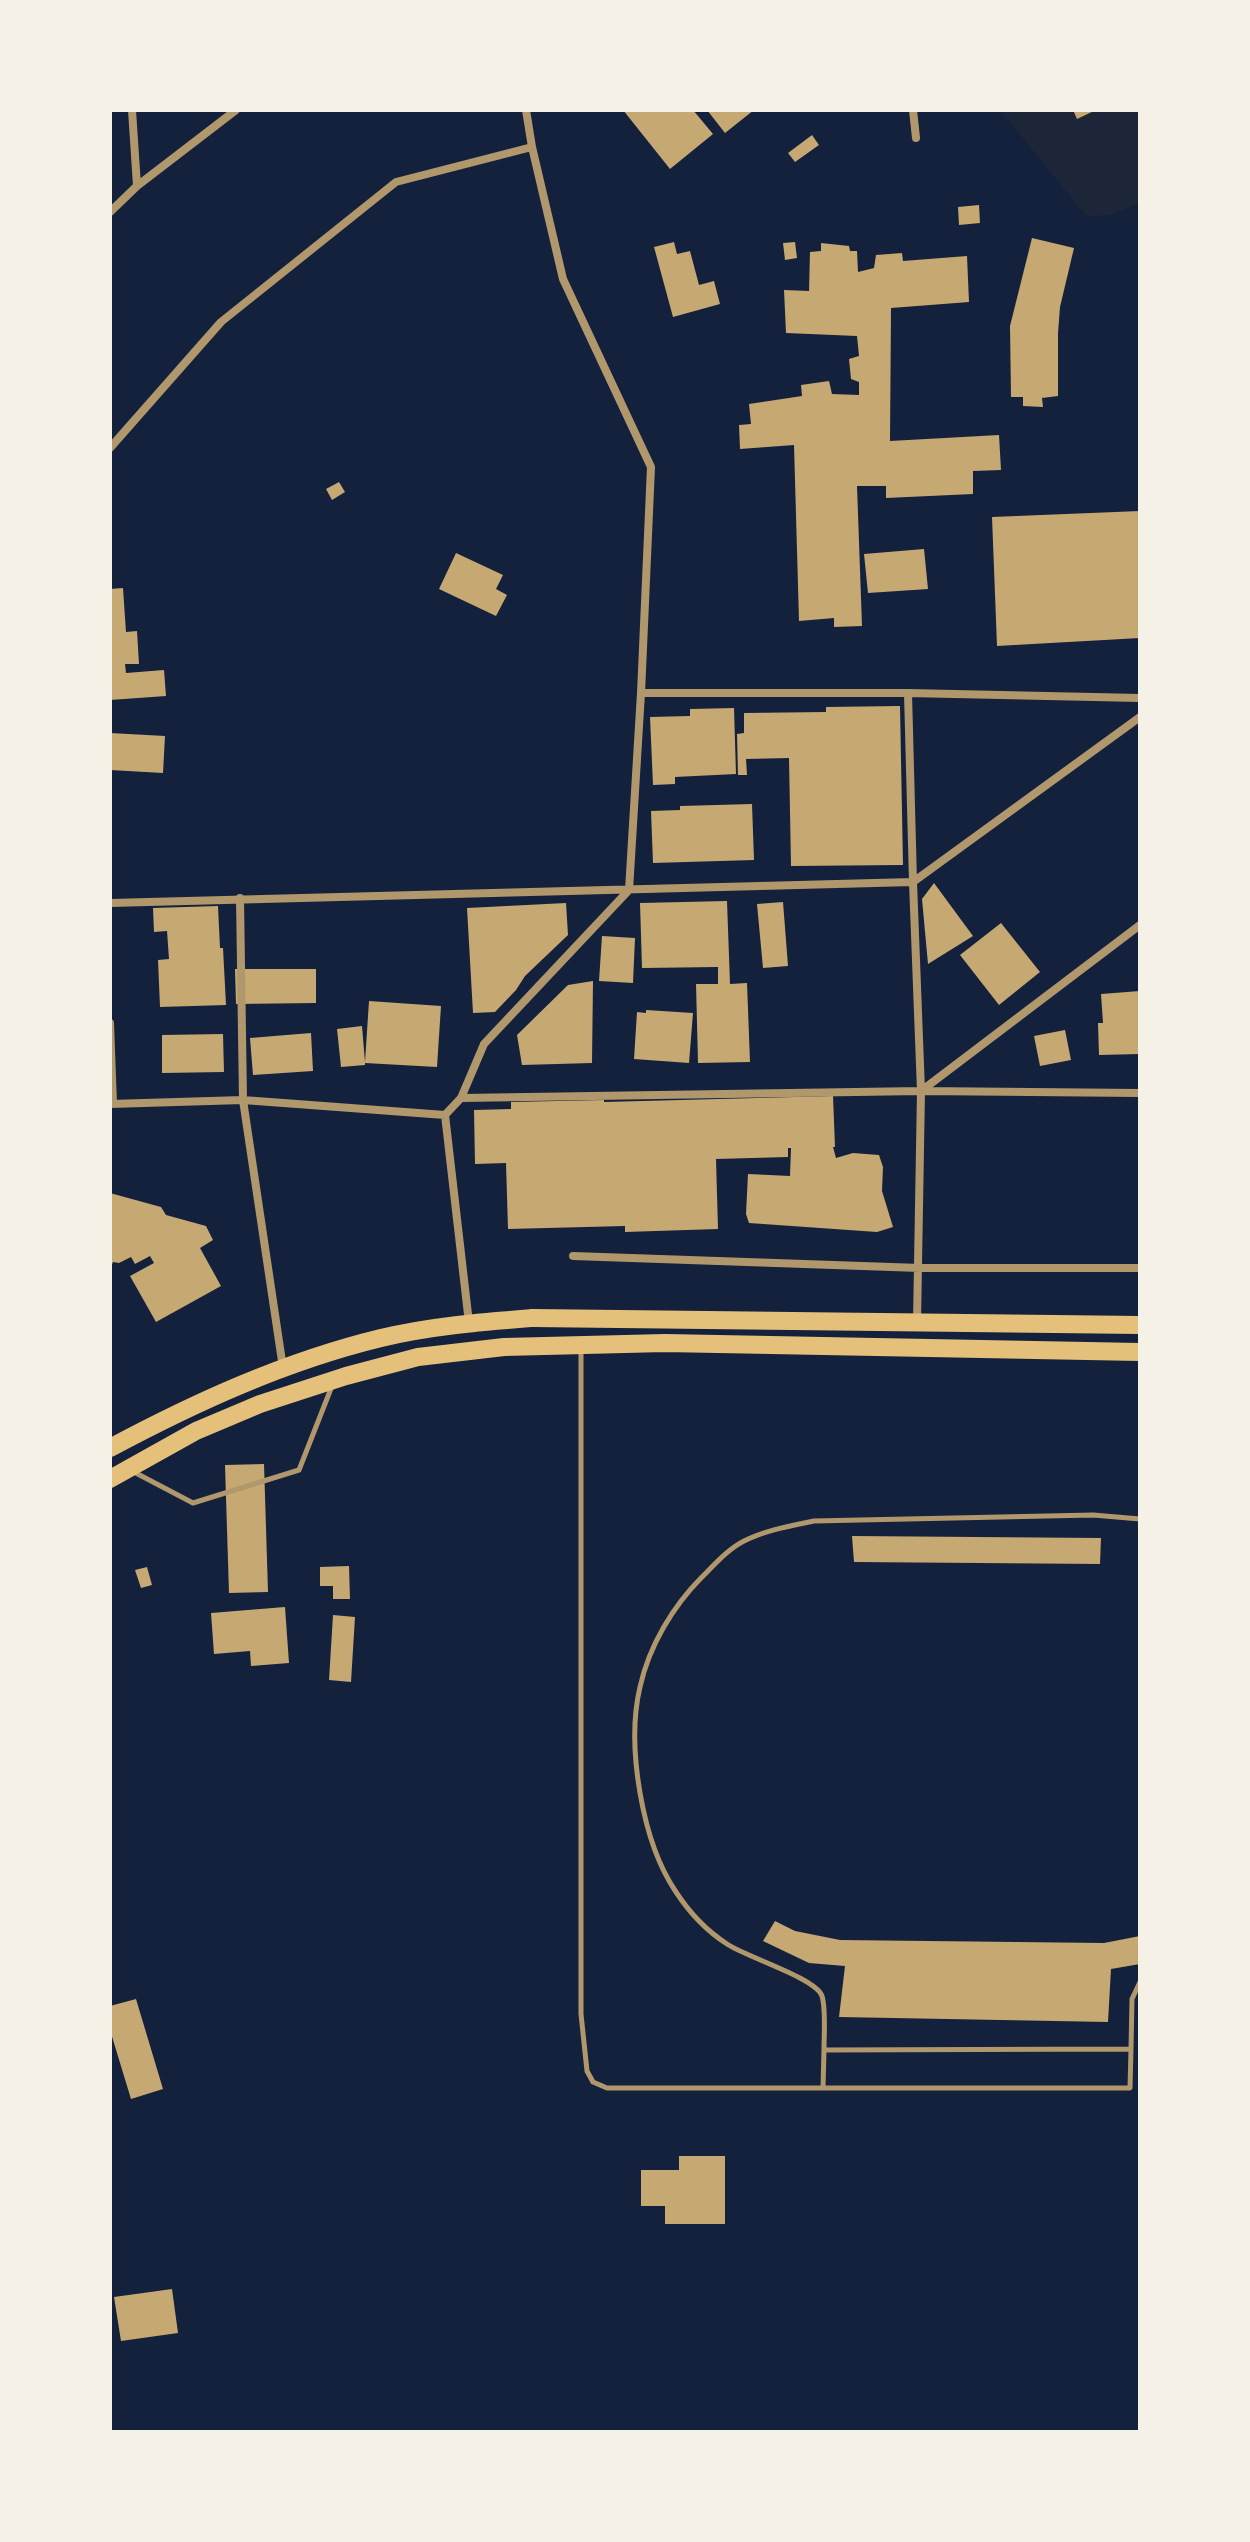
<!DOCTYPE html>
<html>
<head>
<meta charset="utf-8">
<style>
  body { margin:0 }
  #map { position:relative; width:1250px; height:2542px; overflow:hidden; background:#14213d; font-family:"Space Grotesk",sans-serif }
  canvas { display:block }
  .frame { position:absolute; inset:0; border:112px solid #f6f1e7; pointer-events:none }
</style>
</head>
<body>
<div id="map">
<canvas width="1250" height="2542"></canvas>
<div class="frame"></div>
</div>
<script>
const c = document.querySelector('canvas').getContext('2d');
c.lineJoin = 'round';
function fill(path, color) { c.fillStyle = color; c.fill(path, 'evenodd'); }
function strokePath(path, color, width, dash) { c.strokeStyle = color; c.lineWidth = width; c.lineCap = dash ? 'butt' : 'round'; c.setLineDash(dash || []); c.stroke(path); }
const green = new Path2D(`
  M 1000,110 L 1140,110 L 1140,202 L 1112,215 L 1086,216 Z`);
const building = new Path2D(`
  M 623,110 L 693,110 L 713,134 L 670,169 Z
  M 707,110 L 754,110 L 725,133 Z
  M 1073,110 L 1096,110 L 1077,119 Z
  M 812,135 L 819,145 L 795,162 L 788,153 Z
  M 979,205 L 980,223 L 959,225 L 958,207 Z
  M 1032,238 L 1074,248 L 1060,307 L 1058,333 L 1058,396 L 1042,398 L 1043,407 L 1023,406 L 1023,397 L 1011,397 L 1010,326 Z
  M 674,242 L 677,254 L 690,251 L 699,285 L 714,281 L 720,304 L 673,317 L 654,247 Z
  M 795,242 L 797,258 L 785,260 L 783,243 Z
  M 821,243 L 849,246 L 850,251 L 857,251 L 858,272 L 874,268 L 876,255 L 902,253 L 903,261 L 967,256 L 969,302 L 891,308 L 890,441 L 999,435 L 1001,470 L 973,471 L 973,494 L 886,498 L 886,486 L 857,486 L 862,626 L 834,627 L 834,618 L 799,621 L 794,445 L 740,449 L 739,425 L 751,424 L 749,404 L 802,396 L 801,385 L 829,381 L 832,394 L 859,395 L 859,382 L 851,379 L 849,359 L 859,356 L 857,336 L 786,333 L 784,290 L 809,291 L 810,252 L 821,251 Z
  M 339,482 L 345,492 L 332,500 L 326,489 Z
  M 1140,511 L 1140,638 L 997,646 L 992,517 Z
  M 924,549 L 928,589 L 868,593 L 864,554 Z
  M 456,553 L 503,575 L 496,589 L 507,595 L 496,616 L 439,589 Z
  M 123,588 L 126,632 L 137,631 L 139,664 L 125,664 L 126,673 L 164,670 L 166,696 L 110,700 L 110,589 Z
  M 900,706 L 903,865 L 791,866 L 789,758 L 746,759 L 747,775 L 738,775 L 737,734 L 744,733 L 744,713 L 826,712 L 826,707 Z
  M 734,708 L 736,774 L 675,777 L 675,784 L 653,785 L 650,717 L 690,716 L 690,709 Z
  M 110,733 L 165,736 L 163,773 L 110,770 Z
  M 752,804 L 754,860 L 653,863 L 651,811 L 680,810 L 680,806 Z
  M 934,883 L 973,936 L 928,964 L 922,899 Z
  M 727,901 L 730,984 L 747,983 L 750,1062 L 698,1063 L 696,984 L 718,984 L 718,967 L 642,968 L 640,903 Z
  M 783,902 L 788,966 L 763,968 L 757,904 Z
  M 566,903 L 568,935 L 525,976 L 516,990 L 495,1012 L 473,1013 L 467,908 Z
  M 218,906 L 220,948 L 223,948 L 226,1005 L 160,1007 L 158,960 L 169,959 L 167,931 L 154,932 L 153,908 Z
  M 1001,923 L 1040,972 L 999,1005 L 960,955 Z
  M 602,936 L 635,938 L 633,983 L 599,981 Z
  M 235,969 L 316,969 L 316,1003 L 236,1004 Z
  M 593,981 L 592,1063 L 522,1065 L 517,1035 L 568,985 Z
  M 1140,991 L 1140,1054 L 1099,1055 L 1098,1023 L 1103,1023 L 1101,994 Z
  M 369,1001 L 441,1006 L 437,1067 L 365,1063 L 365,1065 L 341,1067 L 337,1029 L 362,1026 L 365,1062 Z
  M 646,1010 L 693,1013 L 689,1063 L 634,1059 L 637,1012 L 646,1013 Z
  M 1065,1030 L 1071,1060 L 1040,1066 L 1034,1036 Z
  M 311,1033 L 313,1071 L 253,1075 L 250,1038 Z
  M 223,1034 L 224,1072 L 162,1073 L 162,1035 Z
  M 833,1096 L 835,1147 L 833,1147 L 836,1158 L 853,1153 L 879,1155 L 883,1167 L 882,1191 L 893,1227 L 877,1232 L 749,1223 L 746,1214 L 748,1174 L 790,1176 L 791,1148 L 788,1148 L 788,1157 L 716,1159 L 718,1229 L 625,1232 L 625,1226 L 508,1229 L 506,1163 L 475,1164 L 474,1110 L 511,1109 L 511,1102 L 604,1100 L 604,1102 Z
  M 110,1193 L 161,1207 L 166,1215 L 206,1226 L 213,1240 L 200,1248 L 221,1286 L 156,1322 L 130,1276 L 154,1263 L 150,1256 L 135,1264 L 131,1257 L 119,1263 L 113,1262 L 110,1269 Z
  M 264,1464 L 268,1592 L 229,1593 L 225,1465 Z
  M 852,1536 L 1101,1538 L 1100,1564 L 854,1562 Z
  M 349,1566 L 350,1599 L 333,1599 L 333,1586 L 320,1586 L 320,1567 Z
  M 147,1567 L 152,1585 L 141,1588 L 135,1570 Z
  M 285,1607 L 289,1663 L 251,1666 L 250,1651 L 214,1654 L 211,1613 Z
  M 333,1615 L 355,1617 L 351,1682 L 329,1680 Z
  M 775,1921 L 795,1931 L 840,1940 L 1104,1943 L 1140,1936 L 1140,1964 L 1111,1969 L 1108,2022 L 839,2017 L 845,1966 L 809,1963 L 763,1941 Z
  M 136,1999 L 163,2089 L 131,2099 L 110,2030 L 110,2006 Z
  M 679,2156 L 725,2156 L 725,2224 L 665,2224 L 665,2206 L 641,2206 L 641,2170 L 679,2170 Z
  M 172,2289 L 178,2333 L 121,2341 L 114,2297 Z`);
const service = new Path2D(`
  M 581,1350 L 581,2014 L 587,2071 L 593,2082 L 607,2088 L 1130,2088 L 1131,2049
  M 132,1471 L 193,1503 L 299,1470 L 332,1386
  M 1140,1519 L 1093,1515 L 814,1521 C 790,1526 766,1530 744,1541 C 728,1549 714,1565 702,1577 C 673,1606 649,1646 640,1687 C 626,1746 642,1842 676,1892 C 689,1912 707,1931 727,1944 C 746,1957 816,1978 822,1996 C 826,2009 824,2035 824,2050 L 1131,2049 L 1132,1999 L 1140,1982
  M 823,2088 L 824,2050`);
const minor = new Path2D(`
  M 132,110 L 137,186
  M 913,110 L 916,138
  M 110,212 L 137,186 L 236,110
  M 110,448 L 221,322 L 396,182 L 532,147
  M 641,693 L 908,693 L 913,882 L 1140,717
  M 908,693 L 1140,698
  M 240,898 L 243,1100 L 283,1368
  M 110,903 L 913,882 L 921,1091
  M 110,1023 L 113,1104
  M 921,1091 L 1140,925
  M 922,1091 L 1140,1093
  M 461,1098 L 921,1091 L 917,1322
  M 110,1104 L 243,1100 L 445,1115
  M 573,1256 L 920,1268 L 1140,1268
  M 469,1323 L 445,1115 L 461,1098 L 484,1044 L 629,890 L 641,693 L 651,467 L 563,279 L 532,147 L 526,110`);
const trunk = new Path2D(`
  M 110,1448 C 196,1402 286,1361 381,1338 C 431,1326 482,1322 532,1318 L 1140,1325
  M 110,1479 L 196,1431 L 260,1404 L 346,1376 L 418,1357 L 504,1347 L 665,1343 L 1140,1352`);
fill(green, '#1d2539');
fill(building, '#c6a872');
strokePath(service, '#b1986c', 5);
strokePath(minor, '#b1986c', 8);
strokePath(trunk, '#e5c07b', 18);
</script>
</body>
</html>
